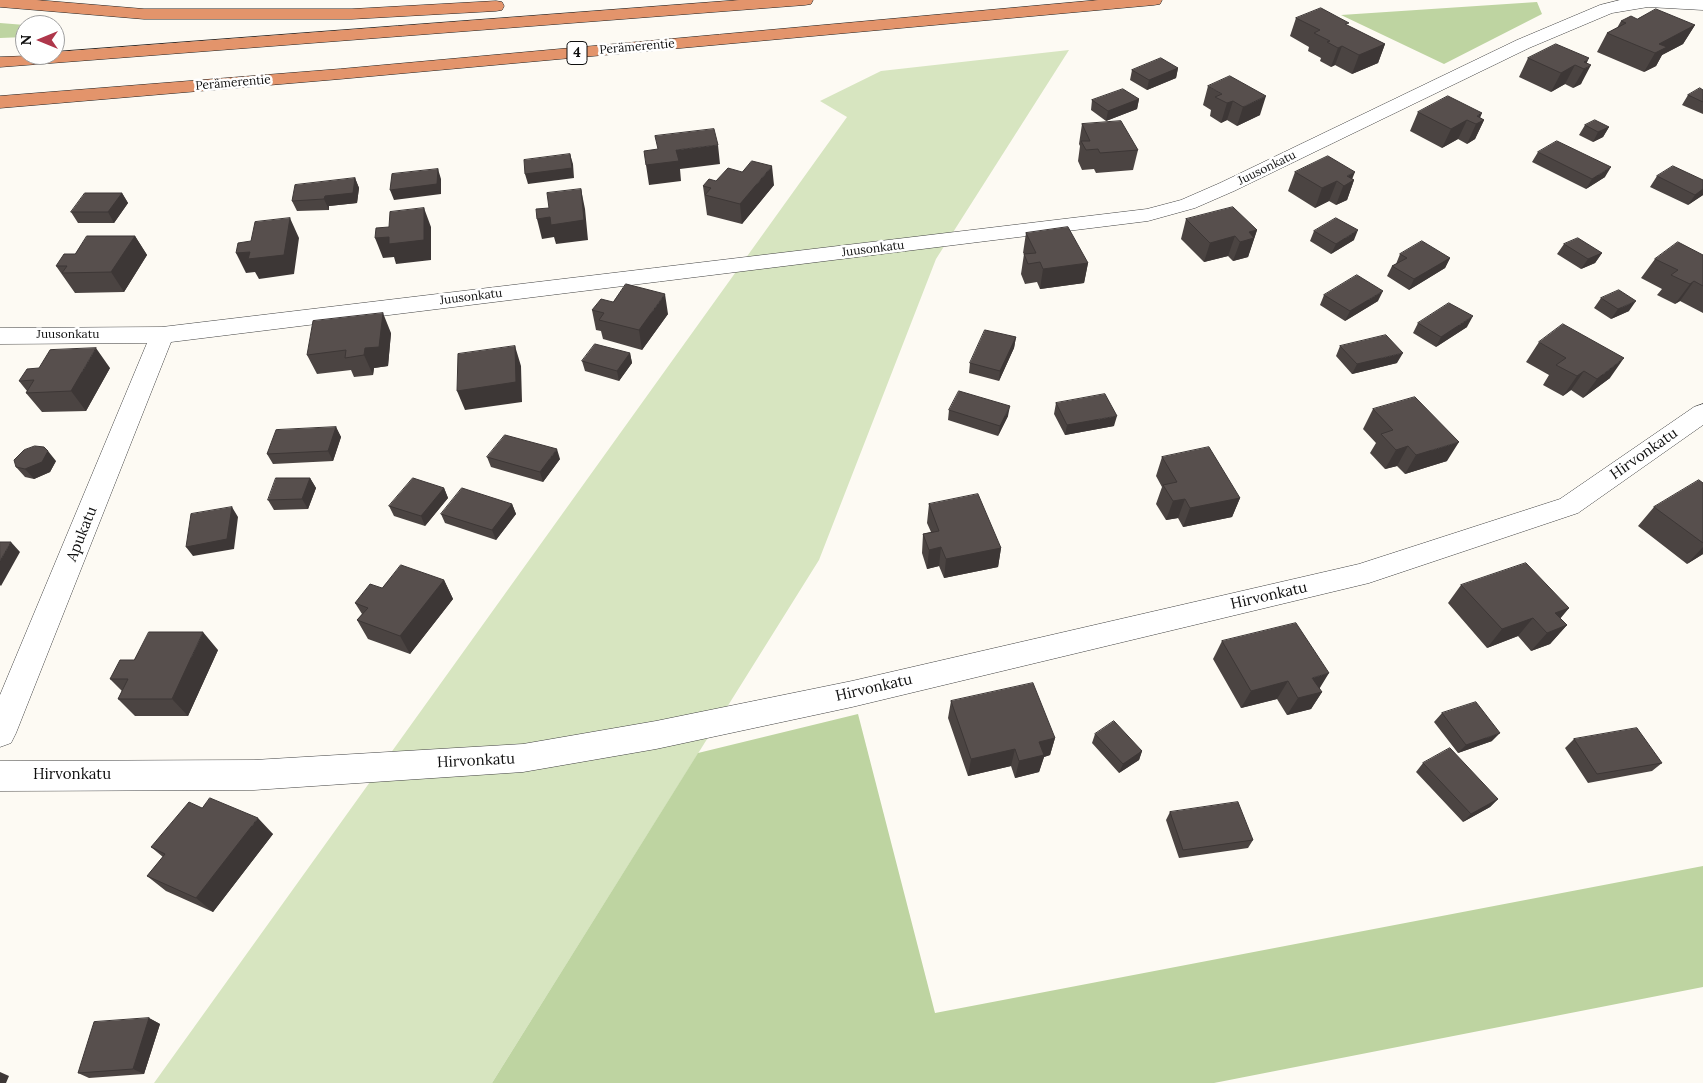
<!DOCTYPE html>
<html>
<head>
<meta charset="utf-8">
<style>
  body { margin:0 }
  #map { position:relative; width:1703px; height:1083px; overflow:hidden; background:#fdfaf3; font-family:Lora,serif }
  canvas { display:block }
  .north { position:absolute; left:15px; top:15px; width:50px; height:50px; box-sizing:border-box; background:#fff; border:1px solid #9f9f9f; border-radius:50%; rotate:270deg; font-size:14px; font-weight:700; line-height:20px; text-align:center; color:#0f0f0f }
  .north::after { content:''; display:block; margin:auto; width:18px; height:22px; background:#af374b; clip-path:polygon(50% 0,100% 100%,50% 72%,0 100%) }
</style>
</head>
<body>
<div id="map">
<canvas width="1703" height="1083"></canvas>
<div class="north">N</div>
</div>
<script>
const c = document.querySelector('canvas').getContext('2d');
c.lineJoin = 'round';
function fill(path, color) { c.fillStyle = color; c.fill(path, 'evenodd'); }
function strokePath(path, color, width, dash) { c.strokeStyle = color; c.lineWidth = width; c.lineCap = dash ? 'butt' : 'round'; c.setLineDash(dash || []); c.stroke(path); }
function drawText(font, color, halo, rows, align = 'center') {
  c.font = font + ' Lora,serif'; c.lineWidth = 5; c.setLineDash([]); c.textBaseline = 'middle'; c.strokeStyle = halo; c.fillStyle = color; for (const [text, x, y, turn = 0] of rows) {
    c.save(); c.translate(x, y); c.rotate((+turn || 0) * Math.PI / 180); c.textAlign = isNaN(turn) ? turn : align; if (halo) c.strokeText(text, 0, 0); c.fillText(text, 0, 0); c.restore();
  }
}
const green = new Path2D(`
  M 1069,50 L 936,259 L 819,560 L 492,1083 L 154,1083 L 847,117 L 820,101 L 881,71 Z`);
const forest = new Path2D(`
  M 1537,2 L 1542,14 L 1444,64 L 1341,15 Z
  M 0,23 L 25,25 L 25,37 L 0,38 Z
  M 858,714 L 935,1013 L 1703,866 L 1703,987 L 1214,1083 L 492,1083 L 698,753 Z`);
const street = new Path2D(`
  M 1620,0 L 1703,0 L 1703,10 L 1648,7 L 1612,13 L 1529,48 L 1234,191 L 1195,208 L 1148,221 L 171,342 L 16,733 L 11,743 L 0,747 L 0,695 L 147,343 L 0,344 L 0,328 L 162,327 L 1147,209 L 1181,200 L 1220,183 L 1517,40 L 1600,5 Z
  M 1703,404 L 1703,425 L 1578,513 L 1369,583 L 852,707 L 656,749 L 523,772 L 254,790 L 0,791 L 0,761 L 254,760 L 523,744 L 656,721 L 852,681 L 1359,564 L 1560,499 L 1694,407 Z`);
const highway = new Path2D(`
  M 0,0 L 36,0 L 144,9 L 352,9 L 496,1 L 502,2 L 504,6 L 502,10 L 496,11 L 352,19 L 144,19 L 0,7 Z
  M 740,0 L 813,0 L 811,4 L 805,5 L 0,67 L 0,57 L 55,55 L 55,52 Z
  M 1099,0 L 1162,0 L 1160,4 L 1154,5 L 340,79 L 0,108 L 0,96 L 340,69 Z`);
const wall = new Path2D(`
  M 1296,18 L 1348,26 L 1385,44 L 1378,63 L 1352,74 L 1335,65 L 1331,67 L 1320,61 L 1321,58 L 1308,51 L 1309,47 L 1290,36 Z
  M 1637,19 L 1695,25 L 1683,44 L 1662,55 L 1656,66 L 1644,72 L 1597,52 L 1607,33 L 1617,28 L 1621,21 Z
  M 1528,58 L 1587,63 L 1581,84 L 1573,88 L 1565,84 L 1551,92 L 1519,77 Z
  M 1178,68 L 1176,78 L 1147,90 L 1130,80 L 1132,70 Z
  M 1208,86 L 1260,115 L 1237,126 L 1227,120 L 1221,123 L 1210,116 L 1211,110 L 1203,105 Z
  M 1703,90 L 1703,114 L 1682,105 L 1688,95 Z
  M 1139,99 L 1137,109 L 1106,121 L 1091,110 L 1092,100 Z
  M 1418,112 L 1480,118 L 1484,120 L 1475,139 L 1467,144 L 1458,139 L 1442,148 L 1410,131 Z
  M 1082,124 L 1138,150 L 1133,170 L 1096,173 L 1094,169 L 1082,170 L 1078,161 L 1080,146 L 1079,144 Z
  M 1585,125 L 1609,127 L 1603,137 L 1593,142 L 1579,135 Z
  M 1538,152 L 1605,177 L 1586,189 L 1532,162 Z
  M 1295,172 L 1352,179 L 1354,180 L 1347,200 L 1336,205 L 1329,201 L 1315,208 L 1288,191 Z
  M 1657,176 L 1703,180 L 1703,195 L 1688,205 L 1650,187 Z
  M 355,178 L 359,188 L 357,203 L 329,206 L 329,210 L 297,211 L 292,201 Z
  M 774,185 L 742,224 L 707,215 L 703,186 Z
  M 122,193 L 128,203 L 114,223 L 78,223 L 71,212 Z
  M 1186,219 L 1257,230 L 1248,257 L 1233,261 L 1228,256 L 1204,262 L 1181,239 Z
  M 1314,231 L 1354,240 L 1331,254 L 1310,241 Z
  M 1026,233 L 1088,263 L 1084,283 L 1040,289 L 1037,282 L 1025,284 L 1021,274 L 1024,254 L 1023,253 Z
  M 135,236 L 147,255 L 124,292 L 75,293 L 56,266 L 75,254 Z
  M 1564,244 L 1602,253 L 1595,263 L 1581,269 L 1557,254 Z
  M 1400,254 L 1450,258 L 1445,268 L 1409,290 L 1387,276 L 1392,266 L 1396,264 Z
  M 1703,255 L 1703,313 L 1680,301 L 1675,304 L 1657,295 L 1662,289 L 1641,278 L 1655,259 Z
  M 1324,295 L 1378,301 L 1345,321 L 1320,305 Z
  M 1601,298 L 1629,311 L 1611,319 L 1594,308 Z
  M 592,310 L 668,314 L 642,350 L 603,339 L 601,331 L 596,330 Z
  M 1418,323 L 1467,327 L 1436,347 L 1413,333 Z
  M 391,333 L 388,366 L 374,368 L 373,375 L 354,377 L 351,370 L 317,374 L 307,355 Z
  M 1016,337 L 1014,348 L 999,381 L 969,373 L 970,363 Z
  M 1539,342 L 1610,378 L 1583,398 L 1571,390 L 1563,396 L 1543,385 L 1549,375 L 1526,362 Z
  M 1340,346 L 1397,363 L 1352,374 L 1336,356 Z
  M 630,353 L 632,363 L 619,381 L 585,371 L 582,361 Z
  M 110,368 L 86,411 L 42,412 L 26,393 L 27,391 L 19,381 Z
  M 1056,403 L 1114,426 L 1065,435 L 1054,414 Z
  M 1373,409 L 1447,461 L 1405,474 L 1397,466 L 1385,469 L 1370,453 L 1376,443 L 1363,429 Z
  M 949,410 L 1008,416 L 998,436 L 948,420 Z
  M 336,427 L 341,437 L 333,461 L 273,464 L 267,454 Z
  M 487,457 L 560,459 L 543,482 L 491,467 Z
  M 1162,457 L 1240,498 L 1232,517 L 1183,527 L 1178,518 L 1166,520 L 1156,504 L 1162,487 L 1156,476 Z
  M 56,461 L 50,472 L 34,479 L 25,477 L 16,467 Z
  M 310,478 L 316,488 L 308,509 L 274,510 L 268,500 Z
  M 1703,483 L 1703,554 L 1687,564 L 1638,526 L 1654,507 Z
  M 444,488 L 448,498 L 425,526 L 394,516 L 389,506 Z
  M 512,504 L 516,514 L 496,540 L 445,523 L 441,514 Z
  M 929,504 L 1001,548 L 998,567 L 944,578 L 939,566 L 927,569 L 922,553 L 923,534 L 931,532 L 927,523 Z
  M 444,580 L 453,599 L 410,654 L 368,639 L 357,620 L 362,614 L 355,603 L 382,588 Z
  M 1461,585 L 1569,608 L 1560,619 L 1567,625 L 1550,644 L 1531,651 L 1518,636 L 1487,648 L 1448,603 Z
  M 1222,641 L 1322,692 L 1311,709 L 1287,715 L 1277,699 L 1241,708 L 1213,659 Z
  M 218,650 L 188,716 L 135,716 L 118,699 L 122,691 L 110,679 Z
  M 951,701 L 1055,738 L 1050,755 L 1044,757 L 1039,772 L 1015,778 L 1011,766 L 968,776 L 948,718 Z
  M 1442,713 L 1492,741 L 1458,753 L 1434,722 Z
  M 1095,734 L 1142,751 L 1139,760 L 1119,773 L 1092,743 Z
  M 1574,739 L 1662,763 L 1652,771 L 1588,783 L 1565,748 Z
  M 1423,763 L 1498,799 L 1490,807 L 1463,822 L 1416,772 Z
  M 202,808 L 273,834 L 213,912 L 166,891 L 147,876 L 163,857 L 151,847 Z
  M 1170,812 L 1253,840 L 1248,848 L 1179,858 L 1166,820 Z
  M 149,1018 L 160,1024 L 144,1074 L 89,1078 L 78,1073 Z`);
const shadedWall = new Path2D(`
  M 1695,25 L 1683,44 L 1662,55 L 1656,66 L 1644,72 L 1655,53 L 1659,44 Z
  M 1385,44 L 1378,63 L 1352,74 L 1359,55 Z
  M 1342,46 L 1335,65 L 1331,67 L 1338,48 Z
  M 1589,58 L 1584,69 L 1591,65 L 1581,84 L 1573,88 L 1584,69 L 1584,62 Z
  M 1575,65 L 1565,84 L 1551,92 L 1561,73 Z
  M 1178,68 L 1176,78 L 1147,90 L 1149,80 Z
  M 1266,96 L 1260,115 L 1237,126 L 1243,107 Z
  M 1139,99 L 1137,109 L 1106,121 L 1108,111 Z
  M 1233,101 L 1227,120 L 1221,123 L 1227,103 Z
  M 1482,113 L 1478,123 L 1484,120 L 1475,139 L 1467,144 L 1476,124 L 1477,116 Z
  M 1467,120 L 1458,139 L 1442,148 L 1451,129 Z
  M 1609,127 L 1603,137 L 1593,142 L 1598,132 Z
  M 718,145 L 720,164 L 680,169 L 681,181 L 649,185 L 646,165 L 676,150 Z
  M 570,154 L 573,164 L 574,178 L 528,184 L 525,174 Z
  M 772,166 L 774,185 L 742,224 L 740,204 Z
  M 1611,167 L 1605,177 L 1586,189 L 1592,179 Z
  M 438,169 L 441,179 L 441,194 L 394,200 L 390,190 Z
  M 1355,172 L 1351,182 L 1354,180 L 1347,200 L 1336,205 L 1347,176 Z
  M 355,178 L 359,188 L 357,203 L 329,206 L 329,210 L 324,199 L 325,196 Z
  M 1337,181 L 1329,201 L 1315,208 L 1322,188 Z
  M 581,189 L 585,209 L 588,240 L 556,244 L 554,237 L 542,239 L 537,219 Z
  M 1703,189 L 1703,195 L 1688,205 L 1695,195 Z
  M 122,193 L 128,203 L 114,223 L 108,212 Z
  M 424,208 L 431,227 L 431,260 L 396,264 L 394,257 L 383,258 L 375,238 Z
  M 290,218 L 299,238 L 294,274 L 259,279 L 255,272 L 246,273 L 236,253 Z
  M 1257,230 L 1248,257 L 1233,261 L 1240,242 L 1249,232 Z
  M 1358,230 L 1354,240 L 1331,254 L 1336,244 Z
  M 135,236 L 147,255 L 124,292 L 111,272 Z
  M 1235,236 L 1228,256 L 1204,262 L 1210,243 Z
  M 1602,253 L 1595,263 L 1581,269 L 1588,259 Z
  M 1450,258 L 1445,268 L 1409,290 L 1414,279 Z
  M 1088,263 L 1084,283 L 1040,289 L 1043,269 Z
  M 1694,281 L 1680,301 L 1675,304 L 1690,284 Z
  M 1383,291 L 1378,301 L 1345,321 L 1350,311 Z
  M 665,294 L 668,314 L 642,350 L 639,330 Z
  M 1636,301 L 1629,311 L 1611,319 L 1618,309 Z
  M 383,313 L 391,333 L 388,366 L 374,368 L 373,375 L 364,355 L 365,348 Z
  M 1473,316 L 1467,327 L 1436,347 L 1441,337 Z
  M 1016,337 L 1014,348 L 999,381 L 1000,371 Z
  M 515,346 L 521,366 L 522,402 L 465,410 L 457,391 Z
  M 96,348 L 110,368 L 86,411 L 71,391 Z
  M 630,353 L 632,363 L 619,381 L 617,371 Z
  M 1403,353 L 1397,363 L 1352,374 L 1357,364 Z
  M 1624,358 L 1610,378 L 1583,398 L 1597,379 Z
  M 1584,371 L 1571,390 L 1563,396 L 1577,376 Z
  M 1010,406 L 1008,416 L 998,436 L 1000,426 Z
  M 1117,416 L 1114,426 L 1065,435 L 1067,425 Z
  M 336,427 L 341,437 L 333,461 L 328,451 Z
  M 1459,442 L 1447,461 L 1405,474 L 1416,455 Z
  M 1408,446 L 1397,466 L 1385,469 L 1396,450 Z
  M 557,449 L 560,459 L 543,482 L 540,472 Z
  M 48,451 L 56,461 L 50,472 L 34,479 L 25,469 Z
  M 310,478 L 316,488 L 308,509 L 302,499 Z
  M 444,488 L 448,498 L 425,526 L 421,516 Z
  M 1240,498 L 1232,517 L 1183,527 L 1190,508 Z
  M 1185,499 L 1178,518 L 1166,520 L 1173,501 Z
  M 512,504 L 516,514 L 496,540 L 492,530 Z
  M 232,507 L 238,517 L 234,549 L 193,556 L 186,547 Z
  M 11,542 L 20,552 L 1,586 L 0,585 L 0,561 Z
  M 941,547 L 939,566 L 927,569 L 929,550 Z
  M 1703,547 L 1703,554 L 1687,564 Z
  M 1001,548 L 998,567 L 944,578 L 946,559 Z
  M 444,580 L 453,599 L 410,654 L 400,636 Z
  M 1569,608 L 1553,626 L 1555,613 Z
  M 1533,618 L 1518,636 L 1487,648 L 1502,629 Z
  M 1567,625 L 1550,644 L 1531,651 L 1547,633 Z
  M 203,632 L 218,650 L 188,716 L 172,699 Z
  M 1329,673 L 1318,691 L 1312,678 Z
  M 1288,681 L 1277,699 L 1241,708 L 1251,691 Z
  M 1322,692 L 1311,709 L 1287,715 L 1298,698 Z
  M 1500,733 L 1492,741 L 1458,753 L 1466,745 Z
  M 1055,738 L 1050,755 L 1044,757 L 1039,772 L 1015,778 L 1019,761 L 1039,742 Z
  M 1015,749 L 1011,766 L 968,776 L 971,759 Z
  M 1142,751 L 1139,760 L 1119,773 L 1123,764 Z
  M 1498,799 L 1490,807 L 1463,822 L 1471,814 Z
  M 258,818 L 273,834 L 213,912 L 196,898 Z
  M 149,1018 L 160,1024 L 144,1074 L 133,1069 Z
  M 0,1072 L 9,1076 L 6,1083 L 0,1083 Z`);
const building = new Path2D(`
  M 1321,8 L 1349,23 L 1345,24 L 1385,44 L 1359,55 L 1342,46 L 1338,48 L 1327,42 L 1330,41 L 1314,33 L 1320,30 L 1296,18 Z
  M 1656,9 L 1695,25 L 1659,44 L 1667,47 L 1655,53 L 1607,33 L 1626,23 L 1621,21 L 1631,16 L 1637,19 Z
  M 1556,44 L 1589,58 L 1584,62 L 1591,65 L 1584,69 L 1575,65 L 1561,73 L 1528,58 Z
  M 1161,58 L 1178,68 L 1149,80 L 1132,70 Z
  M 1230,76 L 1266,96 L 1243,107 L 1233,101 L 1227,103 L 1215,97 L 1222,94 L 1208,86 Z
  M 1700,88 L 1703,90 L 1703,102 L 1688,95 Z
  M 1123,89 L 1139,99 L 1108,111 L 1092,100 Z
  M 1448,96 L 1482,113 L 1477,116 L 1484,120 L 1476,124 L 1467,120 L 1451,129 L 1418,112 Z
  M 1595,120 L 1609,127 L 1598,132 L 1585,125 Z
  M 1121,121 L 1138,150 L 1100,153 L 1098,149 L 1086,150 L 1081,141 L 1090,141 L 1082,124 Z
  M 714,129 L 718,145 L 676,150 L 679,161 L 646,165 L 644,151 L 658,149 L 655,136 Z
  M 1557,141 L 1611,167 L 1592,179 L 1538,152 Z
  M 570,154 L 572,168 L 525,174 L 524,160 Z
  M 1328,156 L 1355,172 L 1347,176 L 1354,180 L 1344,186 L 1337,181 L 1322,188 L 1295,172 Z
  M 752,161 L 772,166 L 740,204 L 705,195 L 711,188 L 703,186 L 709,179 L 716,181 L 728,168 L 742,172 Z
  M 1673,166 L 1703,180 L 1703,189 L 1695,195 L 1657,176 Z
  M 438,169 L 437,184 L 390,190 L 392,174 Z
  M 355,178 L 353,193 L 325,196 L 324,199 L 292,201 L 295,185 Z
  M 581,189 L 584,220 L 551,225 L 550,217 L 537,219 L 536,209 L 549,208 L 547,193 Z
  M 85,193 L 122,193 L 108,212 L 71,212 Z
  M 1233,207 L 1257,230 L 1249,232 L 1254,238 L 1240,242 L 1235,236 L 1210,243 L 1186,219 Z
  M 424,208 L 424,240 L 389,244 L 389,237 L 375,238 L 376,228 L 389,227 L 390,212 Z
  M 290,218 L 284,255 L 248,259 L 250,252 L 236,253 L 238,243 L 251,241 L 255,222 Z
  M 1336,218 L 1358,230 L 1336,244 L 1314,231 Z
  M 1068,227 L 1088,263 L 1043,269 L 1040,262 L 1028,264 L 1024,254 L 1036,253 L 1026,233 Z
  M 87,236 L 135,236 L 111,272 L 62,273 L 67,266 L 56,266 L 64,254 L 75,254 Z
  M 1578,238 L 1602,253 L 1588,259 L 1564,244 Z
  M 1422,241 L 1450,258 L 1414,279 L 1392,266 L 1407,258 L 1400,254 Z
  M 1678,242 L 1703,255 L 1703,286 L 1694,281 L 1690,284 L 1671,275 L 1678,270 L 1655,259 Z
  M 1357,275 L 1383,291 L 1350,311 L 1324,295 Z
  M 626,284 L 665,294 L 639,330 L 599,320 L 604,313 L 592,310 L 601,299 L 613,302 Z
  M 1619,290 L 1636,301 L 1618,309 L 1601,298 Z
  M 1449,303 L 1473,316 L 1441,337 L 1418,323 Z
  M 383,313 L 379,347 L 365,348 L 364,355 L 345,358 L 346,350 L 307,355 L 313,321 Z
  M 1563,324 L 1624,358 L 1597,379 L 1584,371 L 1577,376 L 1556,365 L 1566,358 L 1539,342 Z
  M 985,330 L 1016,337 L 1000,371 L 970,363 Z
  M 1386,335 L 1403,353 L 1357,364 L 1340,346 Z
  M 595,344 L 630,353 L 617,371 L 582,361 Z
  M 515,346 L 516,382 L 457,391 L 458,354 Z
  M 96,348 L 71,391 L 26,393 L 34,380 L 19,381 L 27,369 L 39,368 L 50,350 Z
  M 959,391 L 1010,406 L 1000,426 L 949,410 Z
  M 1105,394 L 1117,416 L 1067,425 L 1056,403 Z
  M 1415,397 L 1459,442 L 1416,455 L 1408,446 L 1396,450 L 1381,434 L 1393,430 L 1373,409 Z
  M 336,427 L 328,451 L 267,454 L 276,430 Z
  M 505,435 L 557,449 L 540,472 L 487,457 Z
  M 35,446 L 44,447 L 48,451 L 42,462 L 25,469 L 16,467 L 14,460 L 24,450 Z
  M 1209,447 L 1240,498 L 1190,508 L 1185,499 L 1173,501 L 1163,485 L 1177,482 L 1162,457 Z
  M 276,478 L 310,478 L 302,499 L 268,500 Z
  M 413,478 L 444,488 L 421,516 L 389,506 Z
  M 1699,480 L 1703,483 L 1703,543 L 1654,507 Z
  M 462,488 L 512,504 L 492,530 L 441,514 Z
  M 978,494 L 1001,548 L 946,559 L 941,547 L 929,550 L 923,534 L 939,531 L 929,504 Z
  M 232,507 L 227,539 L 186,547 L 191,514 Z
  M 0,542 L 11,542 L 0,561 Z
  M 1526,563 L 1569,608 L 1555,613 L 1567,625 L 1547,633 L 1533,618 L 1502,629 L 1461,585 Z
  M 401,565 L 444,580 L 400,636 L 357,620 L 368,608 L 355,603 L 370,584 L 382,588 Z
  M 1296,623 L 1329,673 L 1312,678 L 1322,692 L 1298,698 L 1288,681 L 1251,691 L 1222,641 Z
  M 149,632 L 203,632 L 172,699 L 118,699 L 128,679 L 110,679 L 120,660 L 134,660 Z
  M 1033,683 L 1055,738 L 1039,742 L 1044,755 L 1019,761 L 1015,749 L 971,759 L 951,701 Z
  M 1476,702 L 1500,733 L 1466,745 L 1442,713 Z
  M 1114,721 L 1142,751 L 1123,764 L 1095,734 Z
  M 1637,728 L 1662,763 L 1597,774 L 1574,739 Z
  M 1450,748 L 1498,799 L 1471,814 L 1423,763 Z
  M 210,798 L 258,818 L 196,898 L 147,876 L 165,854 L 151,847 L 189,802 L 202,808 Z
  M 1238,802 L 1253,840 L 1183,850 L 1170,812 Z
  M 149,1018 L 133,1069 L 78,1073 L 94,1022 Z`);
const farStreetnames = [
  ["Perämerentie",637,47,-5],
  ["Perämerentie",233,83,-5],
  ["Juusonkatu",1267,168,-26],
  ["Juusonkatu",873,249,-7],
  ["Juusonkatu",471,297,-7],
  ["Juusonkatu",68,335]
];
const shields = [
  [577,53,20]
];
const shieldNames = [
  ["4",577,53]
];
const streetNames = [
  ["Hirvonkatu",1644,454,-35],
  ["Apukatu",82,534,-68],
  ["Hirvonkatu",1269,596,-13],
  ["Hirvonkatu",874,688,-13],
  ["Hirvonkatu",476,761,-3],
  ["Hirvonkatu",72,775]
];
fill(green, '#d7e5c0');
fill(forest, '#bed4a1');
strokePath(street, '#424242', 1);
strokePath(highway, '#202020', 1);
fill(street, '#fff');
fill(highway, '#e3946b');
fill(wall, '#4b4442');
fill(shadedWall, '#3d3736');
fill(building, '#574f4d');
strokePath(building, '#3d3736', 1);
drawText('12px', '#0f0f0f', '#fff', farStreetnames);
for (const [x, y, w] of shields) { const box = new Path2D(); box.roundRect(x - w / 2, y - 11.5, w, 23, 4); c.fillStyle = '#fff'; c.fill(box); strokePath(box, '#0f0f0f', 1); }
drawText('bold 14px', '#0f0f0f', null, shieldNames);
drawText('15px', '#0f0f0f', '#fff', streetNames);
</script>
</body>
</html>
